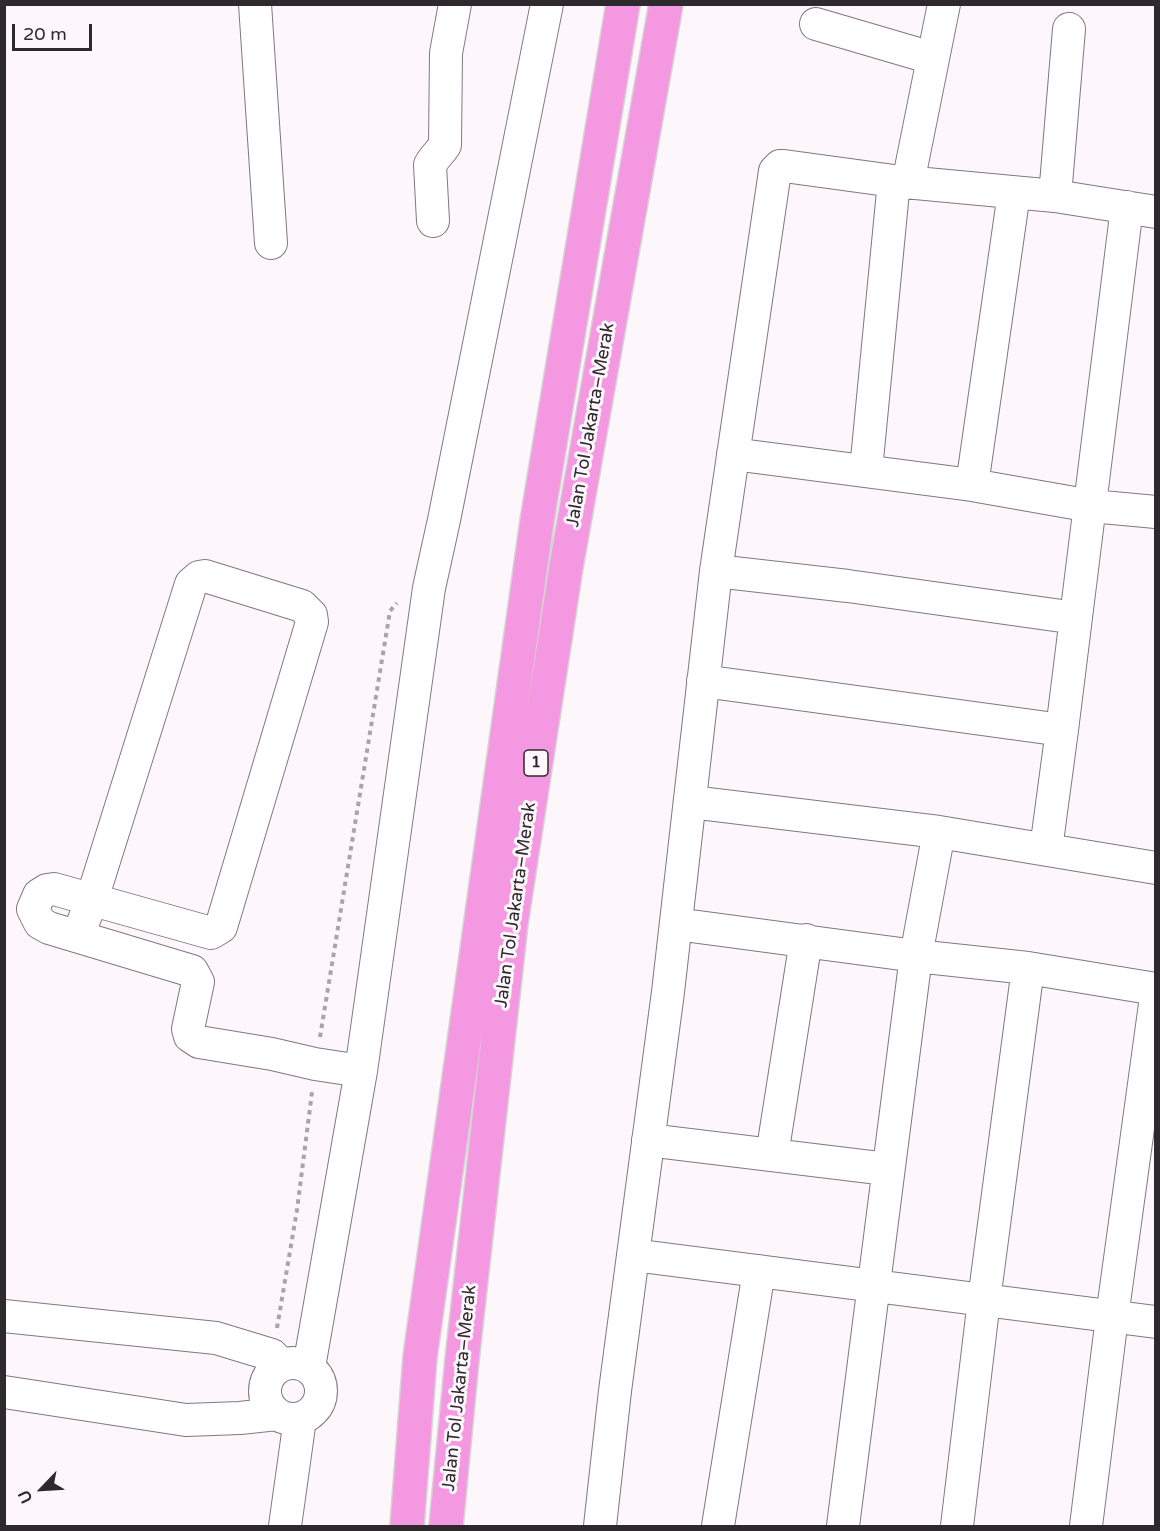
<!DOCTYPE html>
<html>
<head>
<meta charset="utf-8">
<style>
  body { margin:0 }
  #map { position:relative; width:1160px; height:1531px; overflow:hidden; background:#fdf7fc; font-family:"Varela Round",sans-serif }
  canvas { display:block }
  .frame { position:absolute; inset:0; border:6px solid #2e292d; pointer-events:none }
  .north { position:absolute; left:12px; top:1459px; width:60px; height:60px; -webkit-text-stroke:4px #fdf7fc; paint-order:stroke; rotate:245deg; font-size:16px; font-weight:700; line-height:24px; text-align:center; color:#2e292d }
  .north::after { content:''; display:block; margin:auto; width:21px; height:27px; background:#2e292d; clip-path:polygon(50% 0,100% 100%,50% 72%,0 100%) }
  .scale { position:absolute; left:12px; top:24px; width:80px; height:27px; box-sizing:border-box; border:3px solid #2e292d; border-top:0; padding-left:8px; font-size:18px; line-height:21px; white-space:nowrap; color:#2e292d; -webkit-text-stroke:4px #fdf7fc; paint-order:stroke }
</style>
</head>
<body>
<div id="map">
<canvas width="1160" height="1531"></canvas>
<div class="frame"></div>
<div class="north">U</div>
<div class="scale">20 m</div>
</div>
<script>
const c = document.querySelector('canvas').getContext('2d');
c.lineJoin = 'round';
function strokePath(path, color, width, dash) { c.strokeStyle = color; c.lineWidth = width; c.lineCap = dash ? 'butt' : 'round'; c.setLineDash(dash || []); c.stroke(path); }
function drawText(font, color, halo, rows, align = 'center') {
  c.font = font + ' "Varela Round",sans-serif'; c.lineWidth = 6; c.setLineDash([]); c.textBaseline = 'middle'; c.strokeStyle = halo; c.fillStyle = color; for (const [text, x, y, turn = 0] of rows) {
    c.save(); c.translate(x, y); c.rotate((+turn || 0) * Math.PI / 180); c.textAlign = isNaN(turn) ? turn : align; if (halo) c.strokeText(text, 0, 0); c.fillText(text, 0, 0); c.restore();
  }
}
const path = new Path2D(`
  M 320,1037 L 390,611 L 397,603
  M 277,1328 L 297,1210 L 312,1092`);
const minor = new Path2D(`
  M 255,4 L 271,243
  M 816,24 L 932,58
  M 908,183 L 944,4
  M 1055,196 L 1069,29
  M 433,221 L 430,165 C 434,157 440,153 445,145 L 446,53 L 455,4
  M 733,454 L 972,485 L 1091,506 L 1156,512
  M 866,470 L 894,181
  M 972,485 L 1014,193
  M 716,571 L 848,586 L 1076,618
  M 703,681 L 1062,730 L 1046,849
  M 1062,730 L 1127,207
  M 691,802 L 939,832 L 1156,868
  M 676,924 L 916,956 L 1028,968 L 1156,989
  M 78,936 L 92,899 L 191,584 L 199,577 L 205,576 L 302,606 L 311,615 L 312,622 L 221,927 L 211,933 L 54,889 L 47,890 L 39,895 L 33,909 L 40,923 L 49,928 L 192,971 L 198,982 L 188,1029 L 190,1036 L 199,1042 L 272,1054 L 315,1064 L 361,1071
  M 648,1140 L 887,1169
  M 772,1155 L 806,940
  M 633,1255 L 1156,1322
  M 4,1316 L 216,1338 L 272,1355 L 280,1365
  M265 1391a28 28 0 1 1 56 0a28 28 0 1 1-56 0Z
  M 309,1367 L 361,1071 L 429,588 L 444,520 L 547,4
  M 4,1392 L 186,1420 L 240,1418 L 277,1414
  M 285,1526 L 300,1419
  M 600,1526 L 615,1391 L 668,992 L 716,571 L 775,171 L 780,166 L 784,166 L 894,181 L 1055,196 L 1156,212
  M 718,1526 L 759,1271
  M 843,1526 L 916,956 L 939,832
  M 957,1526 L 984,1300 L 1028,968
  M 1086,1526 L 1112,1317 L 1156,997`);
const highway = new Path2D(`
  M 407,1526 L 420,1357 L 537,521 L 623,4
  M 446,1526 L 462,1360 L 511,923 L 566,567 L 666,4`);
const shields = [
  [536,763,24]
];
const shieldNames = [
  ["1",536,763]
];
const streetNames = [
  ["Jalan Tol Jakarta–Merak",591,425,-80],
  ["Jalan Tol Jakarta–Merak",516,905,-82],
  ["Jalan Tol Jakarta–Merak",460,1388,-84]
];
strokePath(minor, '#847680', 34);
strokePath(highway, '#d5d4d5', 36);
strokePath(path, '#aaa4a9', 4, [4.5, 4.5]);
strokePath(minor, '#fff', 32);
strokePath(highway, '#f499e1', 33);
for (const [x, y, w] of shields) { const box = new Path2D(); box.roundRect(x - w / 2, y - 13, w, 26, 4.5); c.fillStyle = '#fdf7fc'; c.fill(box); strokePath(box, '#2e292d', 1.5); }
drawText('bold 16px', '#2e292d', null, shieldNames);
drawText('18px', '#2e292d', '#fdf7fc', streetNames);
</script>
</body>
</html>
